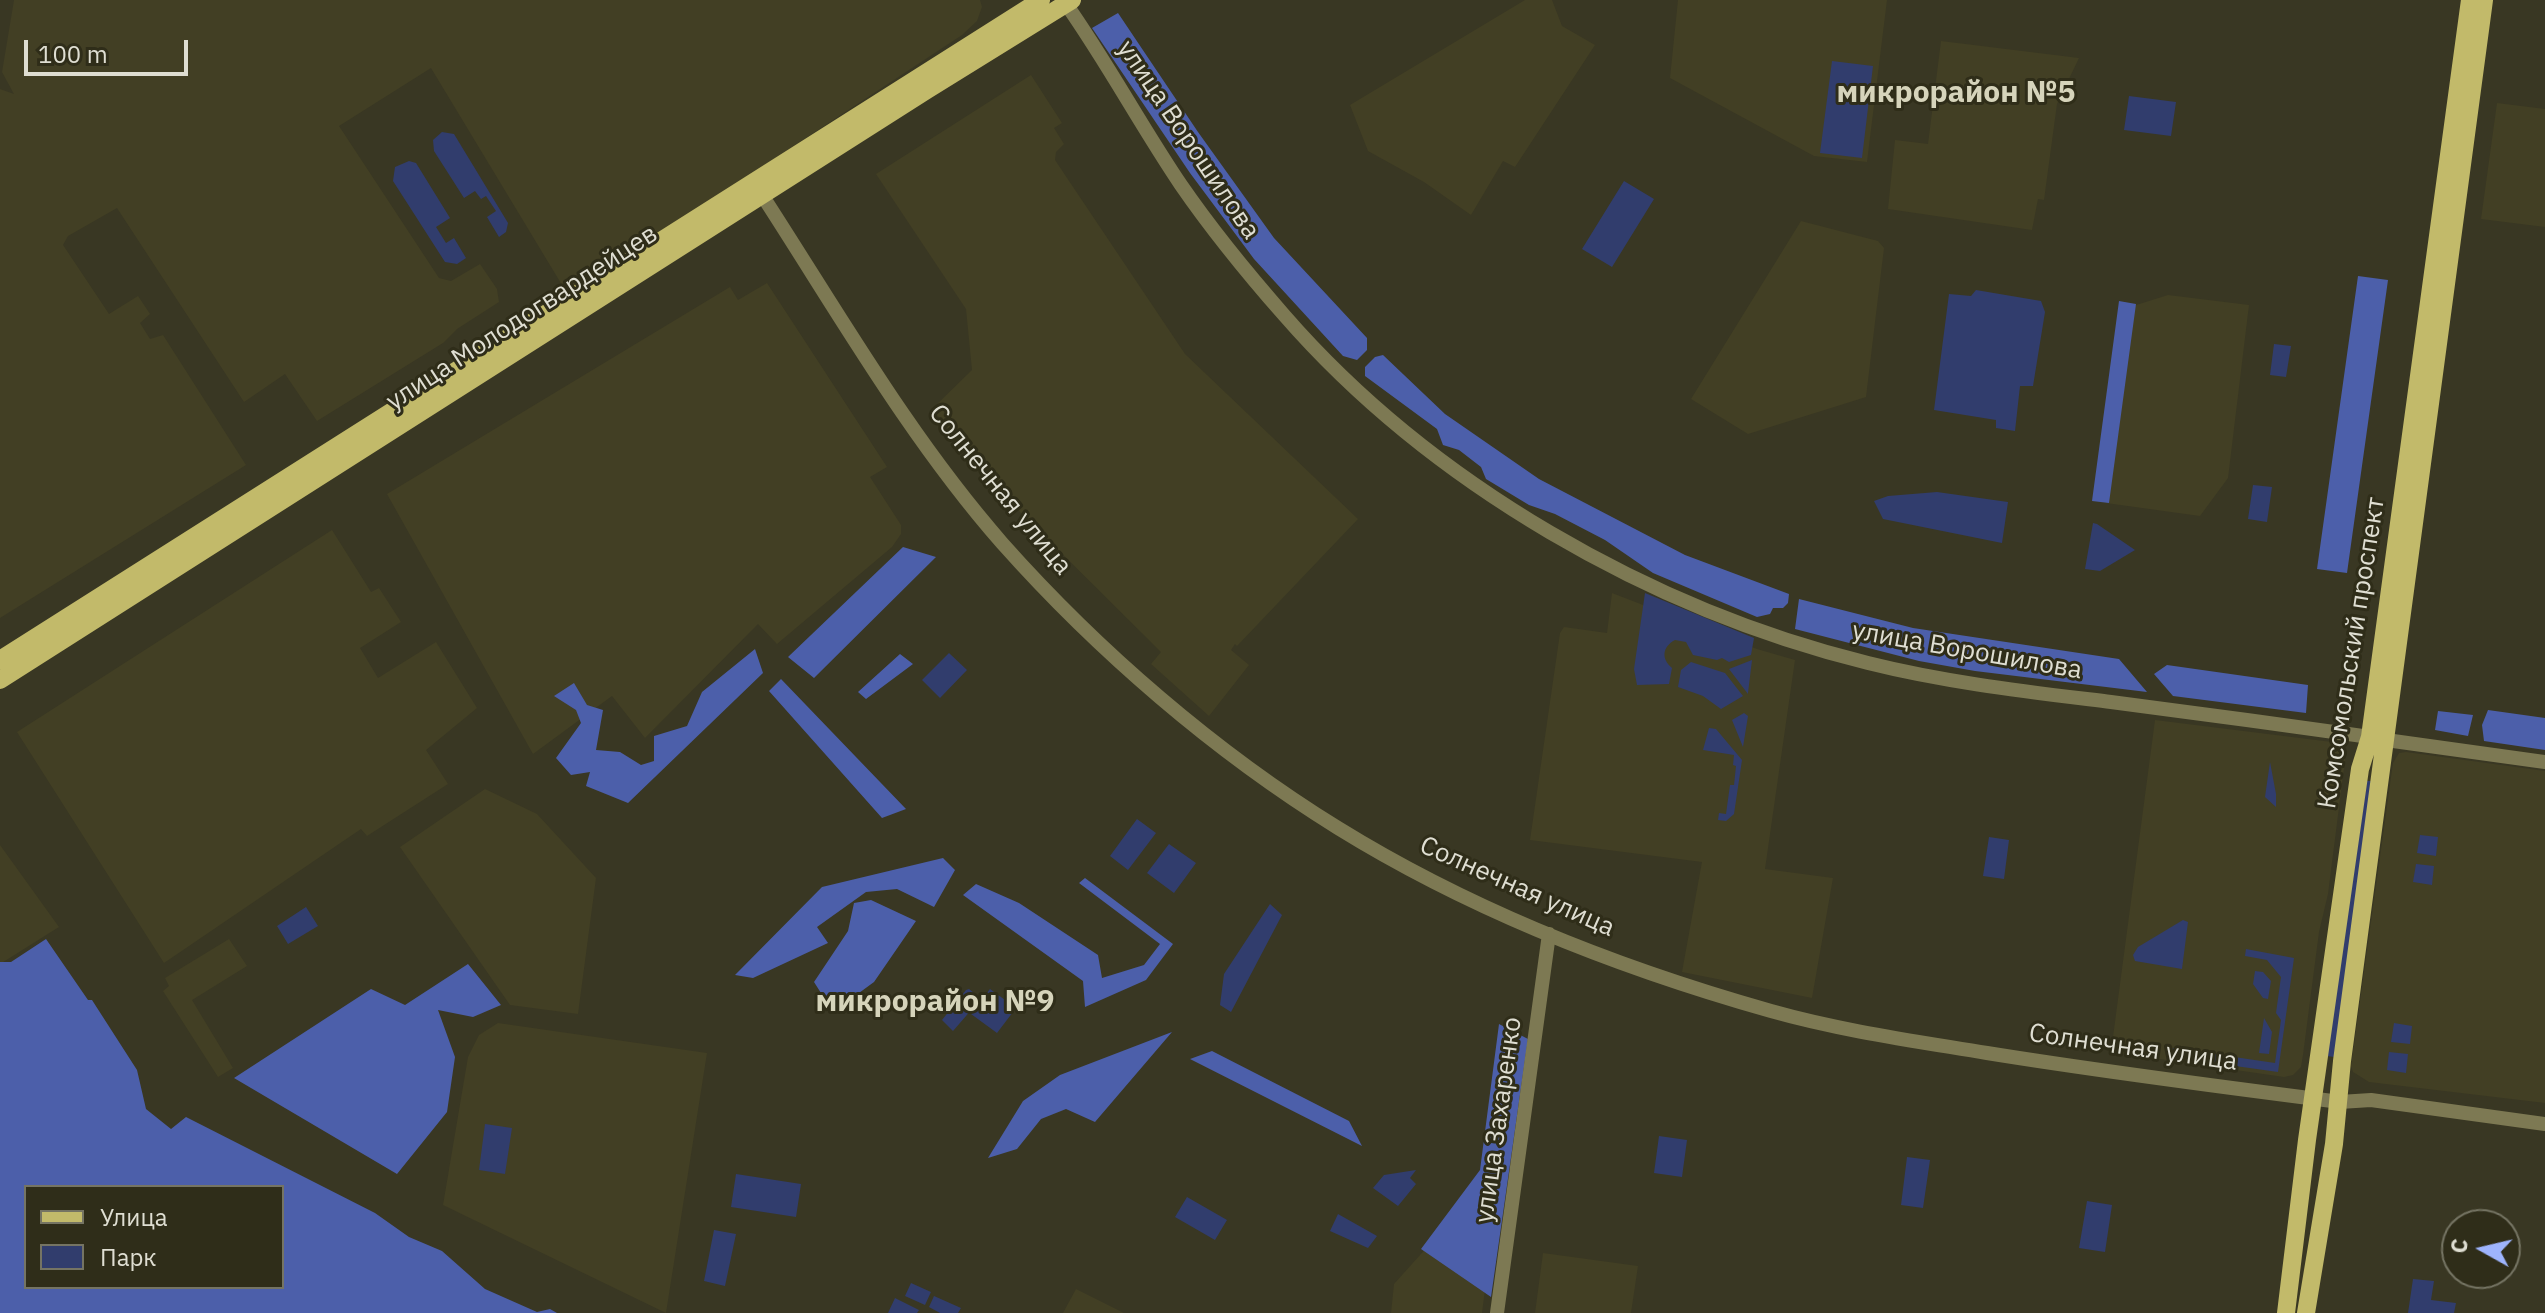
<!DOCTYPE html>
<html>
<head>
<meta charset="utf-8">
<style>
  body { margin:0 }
  #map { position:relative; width:2545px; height:1313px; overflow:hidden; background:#393723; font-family:"IBM Plex Sans",sans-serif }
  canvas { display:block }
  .legend { position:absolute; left:24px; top:1185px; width:260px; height:104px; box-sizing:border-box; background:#2f2d19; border:2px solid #757463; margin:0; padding:10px 14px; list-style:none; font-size:24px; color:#dfded2 }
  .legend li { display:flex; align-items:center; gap:16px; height:40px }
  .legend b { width:40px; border:2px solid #757463 }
  .north { position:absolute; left:2441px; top:1209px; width:80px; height:80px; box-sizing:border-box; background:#2f2d19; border:2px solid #757463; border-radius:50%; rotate:278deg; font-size:22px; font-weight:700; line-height:32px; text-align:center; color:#dfded2 }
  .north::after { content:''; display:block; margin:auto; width:28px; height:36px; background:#9eb4fd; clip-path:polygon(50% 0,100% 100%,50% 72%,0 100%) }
  .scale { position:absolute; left:24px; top:40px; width:164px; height:36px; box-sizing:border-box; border:4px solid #dfded2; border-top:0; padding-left:10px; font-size:24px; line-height:28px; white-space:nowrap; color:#dfded2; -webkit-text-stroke:6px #2f2d19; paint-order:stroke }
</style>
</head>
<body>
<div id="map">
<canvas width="2545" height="1313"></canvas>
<ul class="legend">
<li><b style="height:10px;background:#c2ba6a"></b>Улица</li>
<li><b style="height:22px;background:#313d6d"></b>Парк</li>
</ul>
<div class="north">С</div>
<div class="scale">100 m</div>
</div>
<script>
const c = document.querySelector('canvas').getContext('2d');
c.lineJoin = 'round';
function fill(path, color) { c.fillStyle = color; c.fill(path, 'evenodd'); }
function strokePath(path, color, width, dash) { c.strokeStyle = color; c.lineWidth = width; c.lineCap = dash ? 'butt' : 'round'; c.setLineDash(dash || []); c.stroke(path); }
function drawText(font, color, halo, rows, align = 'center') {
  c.font = font + ' "IBM Plex Sans",sans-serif'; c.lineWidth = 6; c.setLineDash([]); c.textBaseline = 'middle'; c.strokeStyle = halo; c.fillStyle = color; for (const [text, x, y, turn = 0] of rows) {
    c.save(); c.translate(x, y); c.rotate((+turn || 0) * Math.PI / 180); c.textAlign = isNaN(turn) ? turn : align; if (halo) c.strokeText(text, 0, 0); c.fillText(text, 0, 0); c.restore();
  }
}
const built = new Path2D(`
  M 14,0 L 980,0 L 982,7 L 977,21 L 962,35 L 568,295 L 431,68 L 339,126 L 439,278 L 451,281 L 480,264 L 497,289 L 499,302 L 457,329 L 443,343 L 317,421 L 285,374 L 244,402 L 117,208 L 68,236 L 63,245 L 109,314 L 138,296 L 150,314 L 140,323 L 150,339 L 163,335 L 246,465 L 0,618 L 0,89 L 14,94 L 2,72 Z
  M 1525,0 L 1552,0 L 1562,26 L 1595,45 L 1515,167 L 1503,161 L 1471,215 L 1424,182 L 1368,151 L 1350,105 Z
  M 1678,0 L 1887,0 L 1867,162 L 1814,156 L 1670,78 Z
  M 1941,41 L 2079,58 L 2057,104 L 2044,200 L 2038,199 L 2032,230 L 1888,209 L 1895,140 L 1928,144 Z
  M 1031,75 L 1062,123 L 1054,128 L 1064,144 L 1056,152 L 1055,160 L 1185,354 L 1358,519 L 1237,646 L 1235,644 L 1231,650 L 1249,665 L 1209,716 L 1151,664 L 1161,652 L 1011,503 L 932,409 L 972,370 L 966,309 L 876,174 Z
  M 2497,103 L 2545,109 L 2545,227 L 2481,219 Z
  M 1801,221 L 1878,241 L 1884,248 L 1866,397 L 1748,434 L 1691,399 Z
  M 767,283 L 887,467 L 870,477 L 901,525 L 901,534 L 892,547 L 777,644 L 758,624 L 645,738 L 612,696 L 533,754 L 387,494 L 730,287 L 738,300 Z
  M 2168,295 L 2249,305 L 2228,478 L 2200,516 L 2106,503 L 2133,306 Z
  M 332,530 L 371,592 L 379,588 L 401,622 L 360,648 L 378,678 L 436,642 L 477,708 L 426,750 L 448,784 L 367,836 L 361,829 L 164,963 L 17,732 Z
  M 1612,593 L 1757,649 L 1795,660 L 1765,869 L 1833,878 L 1812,998 L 1682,972 L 1702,862 L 1530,840 L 1560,633 L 1564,627 L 1607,633 Z
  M 2155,720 L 2332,742 L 2339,743 L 2346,752 L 2328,894 L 2319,932 L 2303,1055 L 2301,1067 L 2293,1075 L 2284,1077 L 2111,1052 Z
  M 2406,752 L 2545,771 L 2545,1103 L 2369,1082 L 2353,1072 L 2351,1066 L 2393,763 L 2399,753 Z
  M 485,789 L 537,814 L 596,878 L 578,1014 L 510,1005 L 400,847 Z
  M 0,845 L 59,927 L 0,964 Z
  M 229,939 L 247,966 L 192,1000 L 233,1068 L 218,1077 L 163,991 L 169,986 L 165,978 Z
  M 498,1023 L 707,1053 L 666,1313 L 443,1205 L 468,1057 L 479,1035 Z
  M 1501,1165 L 1482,1313 L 1391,1313 L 1394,1284 Z
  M 1543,1253 L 1638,1266 L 1631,1313 L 1535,1313 Z
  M 1076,1289 L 1124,1313 L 1063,1313 Z`);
const green = new Path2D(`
  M 1832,61 L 1873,66 L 1862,158 L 1820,153 Z
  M 2129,96 L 2176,102 L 2171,136 L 2124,130 Z
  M 442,132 L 454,134 L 508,223 L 506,232 L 499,237 L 487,217 L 496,211 L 486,196 L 481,199 L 475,191 L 464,198 L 434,151 L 433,140 Z
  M 409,161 L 416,163 L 450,218 L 436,227 L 446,243 L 454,238 L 466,258 L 457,264 L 445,262 L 393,181 L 395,167 Z
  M 1624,181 L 1654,199 L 1612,267 L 1582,249 Z
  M 1976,290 L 2041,301 L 2045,312 L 2033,386 L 2020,386 L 2015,431 L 1996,428 L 1996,420 L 1934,410 L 1949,294 L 1971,296 Z
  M 2274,344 L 2291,346 L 2286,377 L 2270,375 Z
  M 2253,485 L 2272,487 L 2267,522 L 2248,519 Z
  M 1937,492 L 2008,502 L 2002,543 L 1883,519 L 1874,501 L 1888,496 Z
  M 2093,523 L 2097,524 L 2135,550 L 2100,571 L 2085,569 Z
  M 1645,593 L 1754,638 L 1751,655 L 1729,662 L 1722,658 L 1717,660 L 1693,655 L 1686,642 L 1675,640 C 1662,647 1661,659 1672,668 L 1669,684 L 1637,685 L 1634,669 Z
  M 949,653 L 967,670 L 940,698 L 922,680 Z
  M 1752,660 L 1748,693 L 1748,694 L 1729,669 Z
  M 1691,662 L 1725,673 L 1743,696 L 1721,709 L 1703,696 L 1678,687 L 1681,670 Z
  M 1744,713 L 1748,716 L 1743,747 L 1732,720 Z
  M 1709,728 L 1716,729 L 1742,760 L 1734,814 L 1726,821 L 1718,820 L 1719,813 L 1726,814 L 1730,785 L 1734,785 L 1736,766 L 1733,765 L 1734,755 L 1703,750 Z
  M 2270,762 L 2276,794 L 2276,807 L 2265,797 Z
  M 2367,781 L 2372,781 L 2335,1057 L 2326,1056 Z
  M 1137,819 L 1156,833 L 1128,870 L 1110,856 Z
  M 2420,835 L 2438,837 L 2436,856 L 2417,853 Z
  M 1989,837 L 2009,840 L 2004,879 L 1983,876 Z
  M 1169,844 L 1196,863 L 1174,893 L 1147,873 Z
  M 2416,864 L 2434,866 L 2432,885 L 2413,882 Z
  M 1270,904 L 1282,915 L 1231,1012 L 1220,1005 L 1224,974 Z
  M 306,907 L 318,926 L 288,944 L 277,926 Z
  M 2183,920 L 2188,922 L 2182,969 L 2135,961 L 2133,955 L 2138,947 Z
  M 2246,949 L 2294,958 L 2278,1072 L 2171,1057 L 2173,1048 L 2275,1063 L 2281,1020 L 2276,1013 L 2281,977 L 2267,960 L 2245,956 Z
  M 2255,971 L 2263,972 L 2271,981 L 2268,999 L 2263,998 L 2253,984 Z
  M 969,989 L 979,997 L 979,1001 L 953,1031 L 942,1020 L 966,990 Z
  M 990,989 L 1016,1008 L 997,1033 L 971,1014 Z
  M 2264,1018 L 2272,1032 L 2269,1054 L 2259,1053 Z
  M 2394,1023 L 2412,1026 L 2410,1044 L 2391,1042 Z
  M 2389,1052 L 2408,1054 L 2406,1073 L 2387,1070 Z
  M 485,1124 L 512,1128 L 505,1174 L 479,1170 Z
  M 1659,1136 L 1687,1140 L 1682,1177 L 1654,1173 Z
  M 1907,1157 L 1930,1160 L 1923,1208 L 1901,1205 Z
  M 1416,1170 L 1410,1178 L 1416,1184 L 1398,1206 L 1373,1188 L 1384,1175 Z
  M 736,1174 L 801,1184 L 796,1217 L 731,1207 Z
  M 1187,1197 L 1227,1220 L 1215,1240 L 1175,1217 Z
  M 2087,1201 L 2112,1205 L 2105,1252 L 2079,1248 Z
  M 1338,1214 L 1377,1236 L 1368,1248 L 1330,1231 Z
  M 714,1230 L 736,1234 L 725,1286 L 704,1281 Z
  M 2413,1279 L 2434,1281 L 2431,1300 L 2456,1303 L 2454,1313 L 2408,1313 Z
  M 911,1283 L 931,1292 L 925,1305 L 905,1296 Z
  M 934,1296 L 961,1308 L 958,1313 L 940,1313 L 929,1307 Z
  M 895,1298 L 919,1310 L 917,1313 L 888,1313 Z`);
const forest = new Path2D(`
  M 1118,13 L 1198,132 L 1274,238 L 1367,338 L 1367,350 L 1357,360 L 1343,356 L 1254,259 L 1190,173 L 1092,28 Z
  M 2358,276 L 2388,280 L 2347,573 L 2317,569 Z
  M 2119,301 L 2136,304 L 2109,503 L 2092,501 Z
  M 1383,355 L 1445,414 L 1539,479 L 1685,555 L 1789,594 L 1788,603 L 1783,608 L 1773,608 L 1770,614 L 1757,617 L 1653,573 L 1605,540 L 1555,514 L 1529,505 L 1486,479 L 1481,467 L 1459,450 L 1443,445 L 1437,429 L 1365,376 L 1365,367 L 1375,357 Z
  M 903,547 L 936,557 L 814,678 L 788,657 Z
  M 1799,599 L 1913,628 L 2119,659 L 2147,692 L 1975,671 L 1919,661 L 1795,629 Z
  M 755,649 L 763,673 L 628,803 L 586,786 L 590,772 L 571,775 L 556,758 L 581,723 L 576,710 L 554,696 L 574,683 L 587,705 L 603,710 L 596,750 L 620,752 L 641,765 L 654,761 L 654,736 L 687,726 L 702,692 Z
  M 900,654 L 913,664 L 866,699 L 858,692 Z
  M 2167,665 L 2308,685 L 2306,713 L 2173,696 L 2154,674 Z
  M 781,679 L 906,809 L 882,818 L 769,691 Z
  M 2488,710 L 2545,718 L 2545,750 L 2484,741 L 2482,725 Z
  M 2438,711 L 2473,715 L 2468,736 L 2435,730 Z
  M 943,858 L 955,870 L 934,907 L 897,889 L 866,892 L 817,927 L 828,943 L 753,978 L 735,975 L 822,887 Z
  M 1085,878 L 1173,944 L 1146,980 L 1085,1007 L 1083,981 L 963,895 L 976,884 L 1019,903 L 1098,955 L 1102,978 L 1144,965 L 1160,944 L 1079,883 Z
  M 871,900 L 916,921 L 874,982 L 833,1012 L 814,982 L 848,931 L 854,903 Z
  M 46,939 L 88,1000 L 92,1000 L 137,1070 L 146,1109 L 171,1129 L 186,1117 L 375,1213 L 409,1237 L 442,1251 L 485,1289 L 537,1312 L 550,1309 L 557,1313 L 0,1313 L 0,962 L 11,962 ZM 26,1187 L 282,1187 L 282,1287 L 26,1287 Z
  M 468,964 L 501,1005 L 473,1017 L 438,1010 L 455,1057 L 447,1112 L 397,1174 L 234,1078 L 371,989 L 405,1005 Z
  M 1499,1024 L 1528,1039 L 1491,1297 L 1421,1249 L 1480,1170 Z
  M 1172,1032 L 1095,1122 L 1066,1109 L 1041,1119 L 1017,1149 L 988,1158 L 1023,1101 L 1060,1075 Z
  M 1212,1051 L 1349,1121 L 1362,1146 L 1190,1059 Z`);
const minor = new Path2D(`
  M 1066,4 C 1107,62 1141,126 1181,185 C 1212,230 1248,274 1284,315 C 1431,484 1652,610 1868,663 C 1948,683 2030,692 2111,702 C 2197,713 2284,725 2370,737
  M 762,195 C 838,312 909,437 1002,543 C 1098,651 1215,752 1338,828 C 1469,909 1622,969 1771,1011 C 1842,1031 1915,1041 1987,1053 C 2105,1072 2222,1087 2340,1102 L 2371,1100 L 2545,1124
  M 2386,740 L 2545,762
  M 1497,1313 L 1549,934`);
const major = new Path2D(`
  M 0,660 L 1041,0
  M 0,680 L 927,90 L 1072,0
  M 2286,1313 L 2307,1140 L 2360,769 L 2370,737 L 2470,0
  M 2306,1313 L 2334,1144 L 2342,1061 L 2484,0`);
const streetNames = [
  ["улица Ворошилова",1188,140,56],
  ["улица Молодогвардейцев",522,318,-33],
  ["Солнечная улица",1000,490,51],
  ["улица Ворошилова",1967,651,10],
  ["Комсомольский проспект",2352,653,-81],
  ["Солнечная улица",1517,887,24],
  ["Солнечная улица",2133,1048,8],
  ["улица Захаренко",1499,1120,-82]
];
const quarterNames = [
  ["микрорайон №5",1956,93],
  ["микрорайон №9",935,1002]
];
fill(built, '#423f24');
fill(green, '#313d6d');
fill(forest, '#4c5faa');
strokePath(minor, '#7d7953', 14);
strokePath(major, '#c2ba6a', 18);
drawText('26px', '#dfded2', '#2f2d19', streetNames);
drawText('bold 30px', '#d6d4bb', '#2f2d19', quarterNames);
</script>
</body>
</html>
